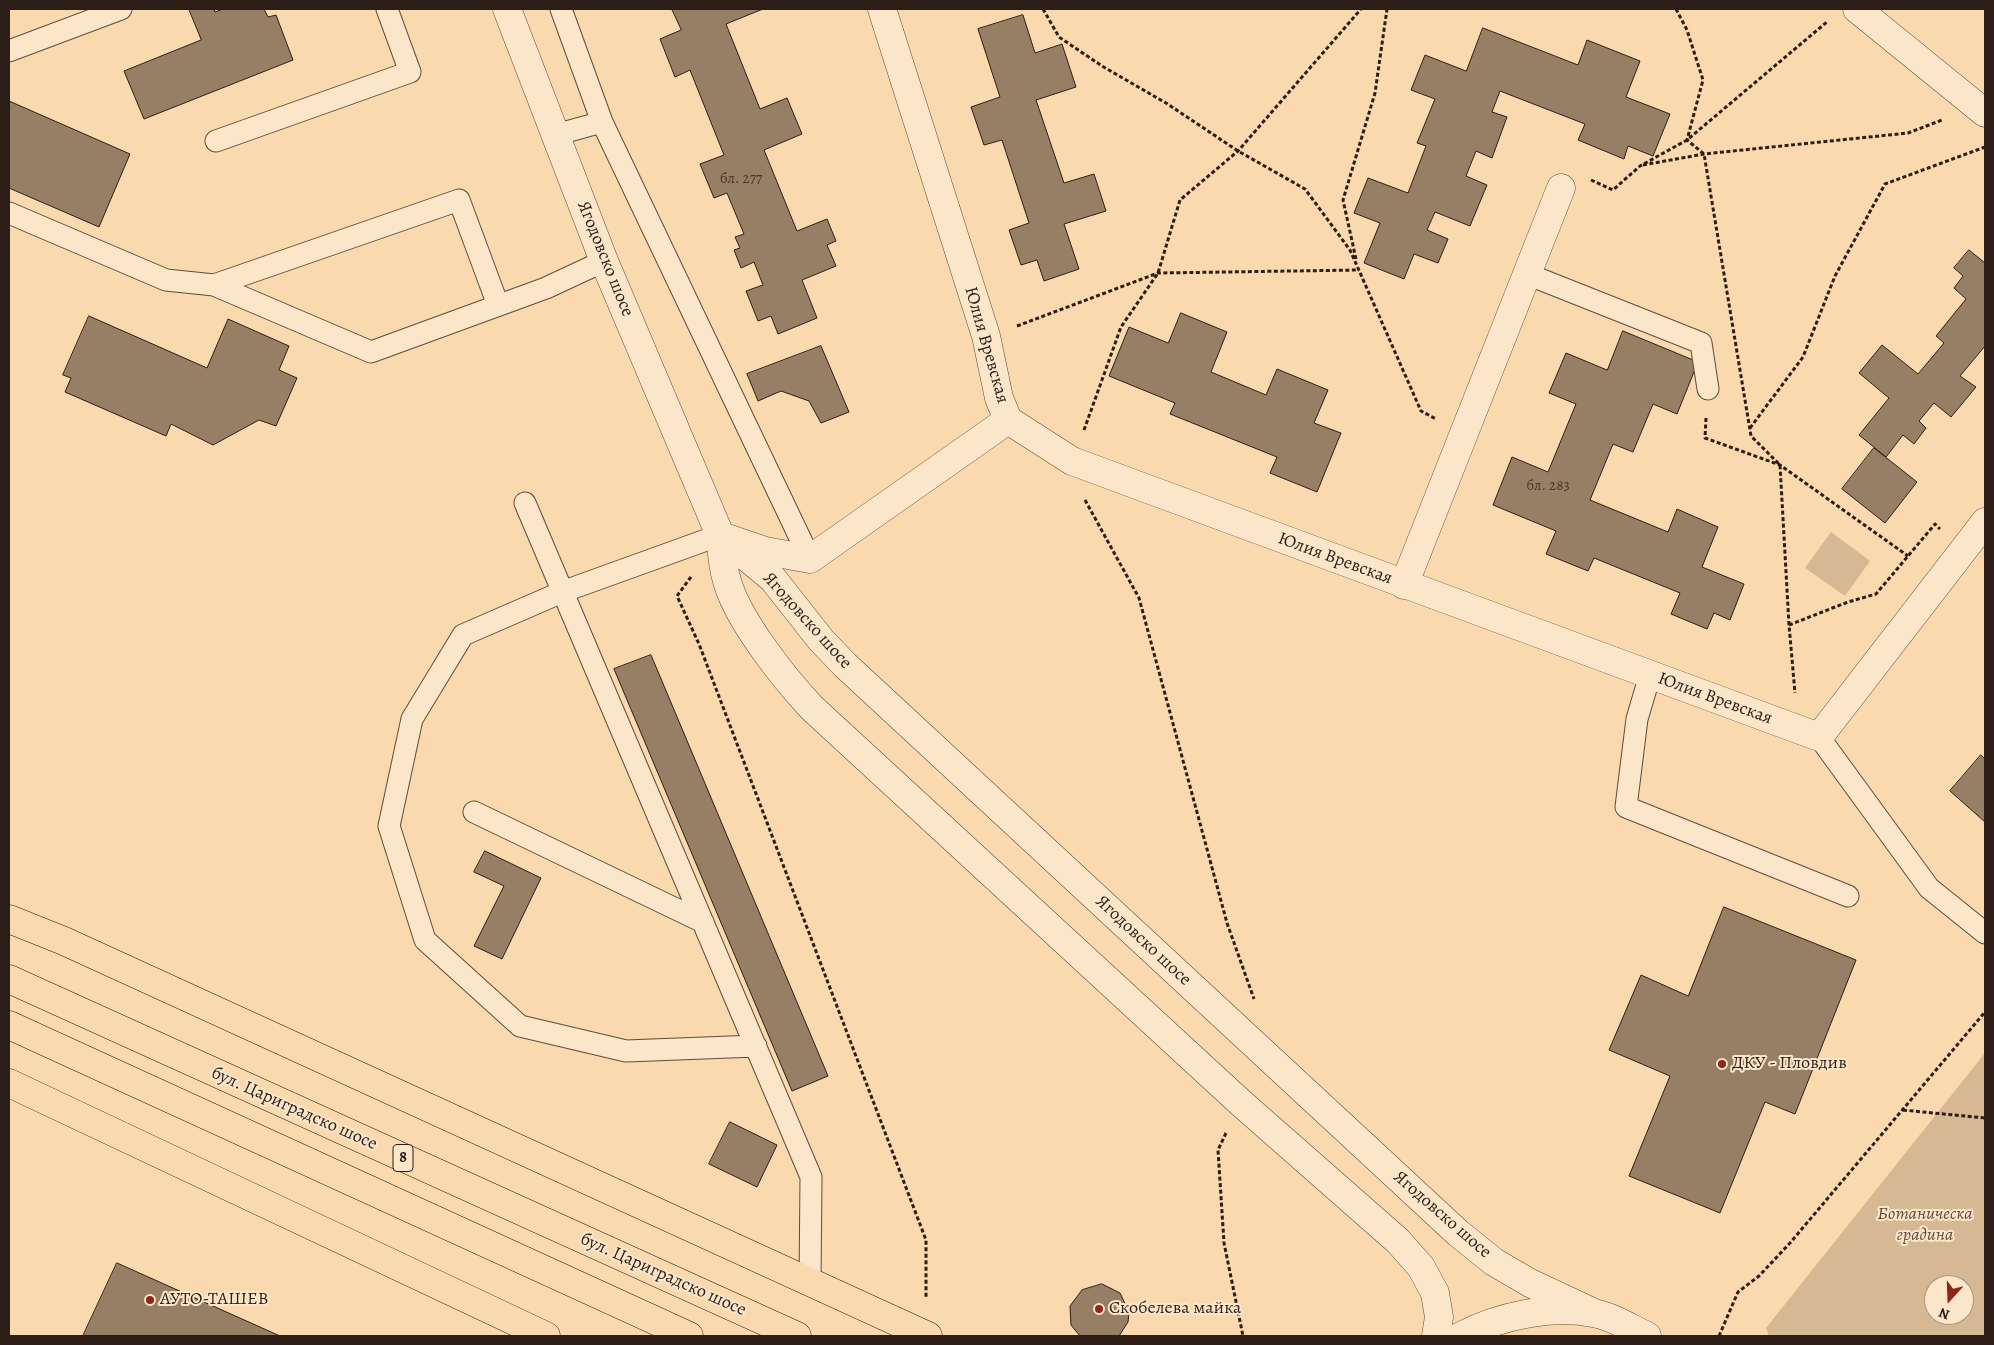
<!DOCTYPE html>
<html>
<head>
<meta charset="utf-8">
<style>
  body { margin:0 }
  #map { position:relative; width:1994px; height:1345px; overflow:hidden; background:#f9d9ad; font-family:Alegreya,serif }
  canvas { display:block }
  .frame { position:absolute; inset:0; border:10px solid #2c1e17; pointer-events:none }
  .north { position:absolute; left:1924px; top:1275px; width:50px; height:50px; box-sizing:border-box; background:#fbe6ca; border:1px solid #a89682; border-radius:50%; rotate:200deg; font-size:14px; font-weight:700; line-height:20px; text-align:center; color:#2c1e17 }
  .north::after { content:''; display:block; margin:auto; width:18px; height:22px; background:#8f2418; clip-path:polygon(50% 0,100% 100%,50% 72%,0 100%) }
</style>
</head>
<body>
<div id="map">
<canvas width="1994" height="1345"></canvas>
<div class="frame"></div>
<div class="north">N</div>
</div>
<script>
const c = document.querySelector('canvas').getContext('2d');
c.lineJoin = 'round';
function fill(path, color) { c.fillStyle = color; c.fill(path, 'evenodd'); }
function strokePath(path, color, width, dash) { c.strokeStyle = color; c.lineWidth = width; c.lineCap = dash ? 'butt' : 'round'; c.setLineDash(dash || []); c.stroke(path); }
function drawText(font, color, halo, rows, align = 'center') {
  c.font = font + ' Alegreya,serif'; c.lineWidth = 4; c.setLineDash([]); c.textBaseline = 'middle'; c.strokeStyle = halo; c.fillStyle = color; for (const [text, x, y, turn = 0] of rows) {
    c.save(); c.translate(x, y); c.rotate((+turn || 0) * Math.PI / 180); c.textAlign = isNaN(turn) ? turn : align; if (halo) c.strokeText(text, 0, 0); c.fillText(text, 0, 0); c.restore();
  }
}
const green = new Path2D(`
  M 1831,532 L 1870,561 L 1845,596 L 1805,568 Z
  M 1985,1053 L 1985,1336 L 1769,1336 L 1766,1328 ZM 1934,1285 L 1964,1285 L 1964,1315 L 1934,1315 Z`);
const building = new Path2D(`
  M 189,9 L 214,9 L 215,12 L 223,9 L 264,9 L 268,17 L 276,15 L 293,60 L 144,119 L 124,71 L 201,40 Z
  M 672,9 L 763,9 L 726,24 L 760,109 L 787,98 L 802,134 L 764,150 L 797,231 L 827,219 L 836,241 L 827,245 L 836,266 L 802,280 L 817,318 L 778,334 L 771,316 L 758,321 L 746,291 L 763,285 L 754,262 L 741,268 L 734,250 L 740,248 L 735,237 L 744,234 L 727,193 L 714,198 L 700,164 L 724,155 L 690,70 L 675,77 L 660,39 L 681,30 Z
  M 1023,15 L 1035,53 L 1062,44 L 1076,87 L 1036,100 L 1064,183 L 1094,174 L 1106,211 L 1064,224 L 1079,269 L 1044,281 L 1037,260 L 1021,265 L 1009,230 L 1029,223 L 1002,140 L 984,145 L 971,107 L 1000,97 L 978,29 Z
  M 1483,28 L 1578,65 L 1587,40 L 1640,61 L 1626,97 L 1670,114 L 1653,156 L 1628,146 L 1624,159 L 1578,140 L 1585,124 L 1500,91 L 1492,112 L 1507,117 L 1492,158 L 1476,151 L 1466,176 L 1487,185 L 1470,226 L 1435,212 L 1427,230 L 1448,239 L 1438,263 L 1414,254 L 1404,279 L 1364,263 L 1380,223 L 1354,213 L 1368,178 L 1408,193 L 1426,146 L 1417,143 L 1435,99 L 1411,90 L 1425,55 L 1466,71 Z
  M 9,101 L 130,154 L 99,227 L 9,188 Z
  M 1969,250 L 1985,263 L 1985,346 L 1960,376 L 1976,387 L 1951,417 L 1934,403 L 1919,421 L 1926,428 L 1914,444 L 1903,435 L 1886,457 L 1859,435 L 1889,398 L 1859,373 L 1882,345 L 1918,374 L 1944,343 L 1936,336 L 1966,299 L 1954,288 L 1963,276 L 1954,268 Z
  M 1181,313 L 1227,332 L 1211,372 L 1266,395 L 1277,369 L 1328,390 L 1314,423 L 1341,433 L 1317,492 L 1270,473 L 1277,457 L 1170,414 L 1175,403 L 1109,376 L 1129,327 L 1168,343 Z
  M 89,316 L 207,368 L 228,319 L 289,346 L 279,370 L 297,378 L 276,426 L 259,420 L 213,445 L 171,424 L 166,436 L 65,392 L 71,378 L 63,375 Z
  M 1623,331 L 1698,362 L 1677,414 L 1653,404 L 1633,452 L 1613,444 L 1590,500 L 1668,532 L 1677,509 L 1718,527 L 1702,567 L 1744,584 L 1730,620 L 1714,613 L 1707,629 L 1671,614 L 1680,593 L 1594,558 L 1588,571 L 1546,554 L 1556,531 L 1493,505 L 1512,457 L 1548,472 L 1576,404 L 1549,393 L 1566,353 L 1607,370 Z
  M 821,346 L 849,412 L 821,423 L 809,401 L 781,391 L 758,401 L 747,374 Z
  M 1874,448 L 1917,482 L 1885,523 L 1842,489 Z
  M 651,655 L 828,1076 L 792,1091 L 614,669 Z
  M 1981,755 L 1985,759 L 1985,822 L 1950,791 Z
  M 485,851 L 541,878 L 502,959 L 474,946 L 504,886 L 474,872 Z
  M 1724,907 L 1856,960 L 1795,1114 L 1765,1102 L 1720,1213 L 1629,1176 L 1670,1076 L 1609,1050 L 1641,975 L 1688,996 Z
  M 730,1122 L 777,1145 L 757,1187 L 709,1164 Z
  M 117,1263 L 280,1336 L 83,1336 Z
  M 1102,1284 L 1120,1293 L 1129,1312 L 1128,1322 L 1119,1336 L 1080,1336 L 1071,1325 L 1070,1306 L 1082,1290 Z`);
const path = new Path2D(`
  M 1043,9 L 1059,37 L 1102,66 L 1166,103 L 1238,151 L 1305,189 L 1350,250 L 1421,411 L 1436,419
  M 1676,9 L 1687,30 L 1703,80 L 1687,140 L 1704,154 L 1751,436 L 1780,465 L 1789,625 L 1795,693
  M 1643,165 L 1704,154 L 1908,133 L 1942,120
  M 1591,180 L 1613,190 L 1640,166 L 1687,140 L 1828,21
  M 1356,259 L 1343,200 L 1375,93 L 1387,9
  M 1017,326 L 1158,273 L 1359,270
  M 1706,418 L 1705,438 L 1780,465 L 1908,556
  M 1750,428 L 1803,357 L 1835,276 L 1885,184 L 1985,147
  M 1084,430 L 1121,327 L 1158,273 L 1180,200 L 1238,151 L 1361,9
  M 1085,500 L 1139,598 L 1227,923 L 1254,999
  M 691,577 L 677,596 L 699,644 L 926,1240 L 926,1299
  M 1789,625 L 1848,602 L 1876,594 L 1935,524 L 1940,529
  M 1903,1110 L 1985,1118
  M 1226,1133 L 1218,1150 L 1224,1243 L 1243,1336
  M 1719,1336 L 1738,1292 L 1759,1276 L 1790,1243 L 1985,1012`);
const service = new Path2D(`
  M 561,9 L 602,122 L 810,559
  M 9,51 L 121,9
  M 555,135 L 602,122
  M 216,141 L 410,72 L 387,9
  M 9,213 L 166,280 L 214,285 L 371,352 L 546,288 L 604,261
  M 1527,274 L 1701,343 L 1708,389
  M 214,285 L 459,200 L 498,305
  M 525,503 L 811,1177 L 810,1284
  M 720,535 L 562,592 L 463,635 L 412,719 L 389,826 L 425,940 L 520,1026 L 626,1051 L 756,1046
  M 1650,675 L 1637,719 L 1626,807 L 1848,896
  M 1819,737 L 1929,888 L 1985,933
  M 474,812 L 703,922`);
const minor = new Path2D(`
  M 882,9 L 986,336 L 999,398 L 1008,420 L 1072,461 L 1819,737 L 1985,522
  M 1857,9 L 1985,113
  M 724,537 L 765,551 L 810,559 L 1008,420
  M 1404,585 L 1561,188`);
const tertiary = new Path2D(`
  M 507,9 L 604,261 L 720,535 C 722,549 722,564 726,577 C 735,617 784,678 812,708 L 1241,1103 L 1398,1241 L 1421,1267 L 1435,1293 L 1439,1317 L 1436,1336
  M 720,535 L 773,579 L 821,640 L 845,665 L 1458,1233 L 1494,1262 L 1530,1283 L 1594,1313
  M 1461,1336 C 1499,1316 1551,1305 1593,1313 C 1612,1316 1630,1328 1647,1336`);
const primary = new Path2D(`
  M 9,919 L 64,941 L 928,1336
  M 9,979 L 797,1336
  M 9,1025 L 689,1336
  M 9,1083 L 546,1336`);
const markers = [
  [1722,1064,5,"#8f2418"],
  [150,1300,5,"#8f2418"],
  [1099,1309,5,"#8f2418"]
];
const numberNames = [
  ["бл. 277",741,179],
  ["бл. 283",1548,486]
];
const shields = [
  [403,1158,20]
];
const shieldNames = [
  ["8",403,1158]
];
const streetNames = [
  ["Ягодовско шосе",605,259,68],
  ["Юлия Вревская",986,345,74],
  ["Юлия Вревская",1335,559,20],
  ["Ягодовско шосе",807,621,48],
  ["Юлия Вревская",1715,699,20],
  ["Ягодовско шосе",1143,941,43],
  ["бул. Цариградско шосе",294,1109,24],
  ["Ягодовско шосе",1442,1215,41],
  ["бул. Цариградско шосе",663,1275,24]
];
const poiNames = [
  ["ДКУ - Пловдив",1732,1064],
  ["АУТО-ТАШЕВ",160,1300],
  ["Скобелева майка",1109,1309]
];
const parkNames = [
  ["Ботаническа",1925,1215],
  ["градина",1925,1236]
];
fill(green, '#d6b994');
fill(building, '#977f65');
strokePath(building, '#2c1e17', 1);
strokePath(service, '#5f4d3c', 23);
strokePath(minor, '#5f4d3c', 29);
strokePath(tertiary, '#5f4d3c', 29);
strokePath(primary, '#2c1e17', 29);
strokePath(path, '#2c1e17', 3, [4, 2.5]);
strokePath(service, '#fbe6ca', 21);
strokePath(minor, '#fbe6ca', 28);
strokePath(tertiary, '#fbe6ca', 28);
strokePath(primary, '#f9d9ad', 28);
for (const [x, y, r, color] of markers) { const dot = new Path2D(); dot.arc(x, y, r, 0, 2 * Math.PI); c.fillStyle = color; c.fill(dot); strokePath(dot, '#fbe6ca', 2); }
drawText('15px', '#47362a', null, numberNames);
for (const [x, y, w] of shields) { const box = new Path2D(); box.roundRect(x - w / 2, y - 13.5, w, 27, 4); c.fillStyle = '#fbe6ca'; c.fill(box); strokePath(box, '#2c1e17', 1); }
drawText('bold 16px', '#2c1e17', null, shieldNames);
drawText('18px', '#2c1e17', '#fbe6ca', streetNames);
drawText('18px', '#2c1e17', '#fbe6ca', poiNames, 'left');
drawText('italic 18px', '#5f4c3c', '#fbe6ca', parkNames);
</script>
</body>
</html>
